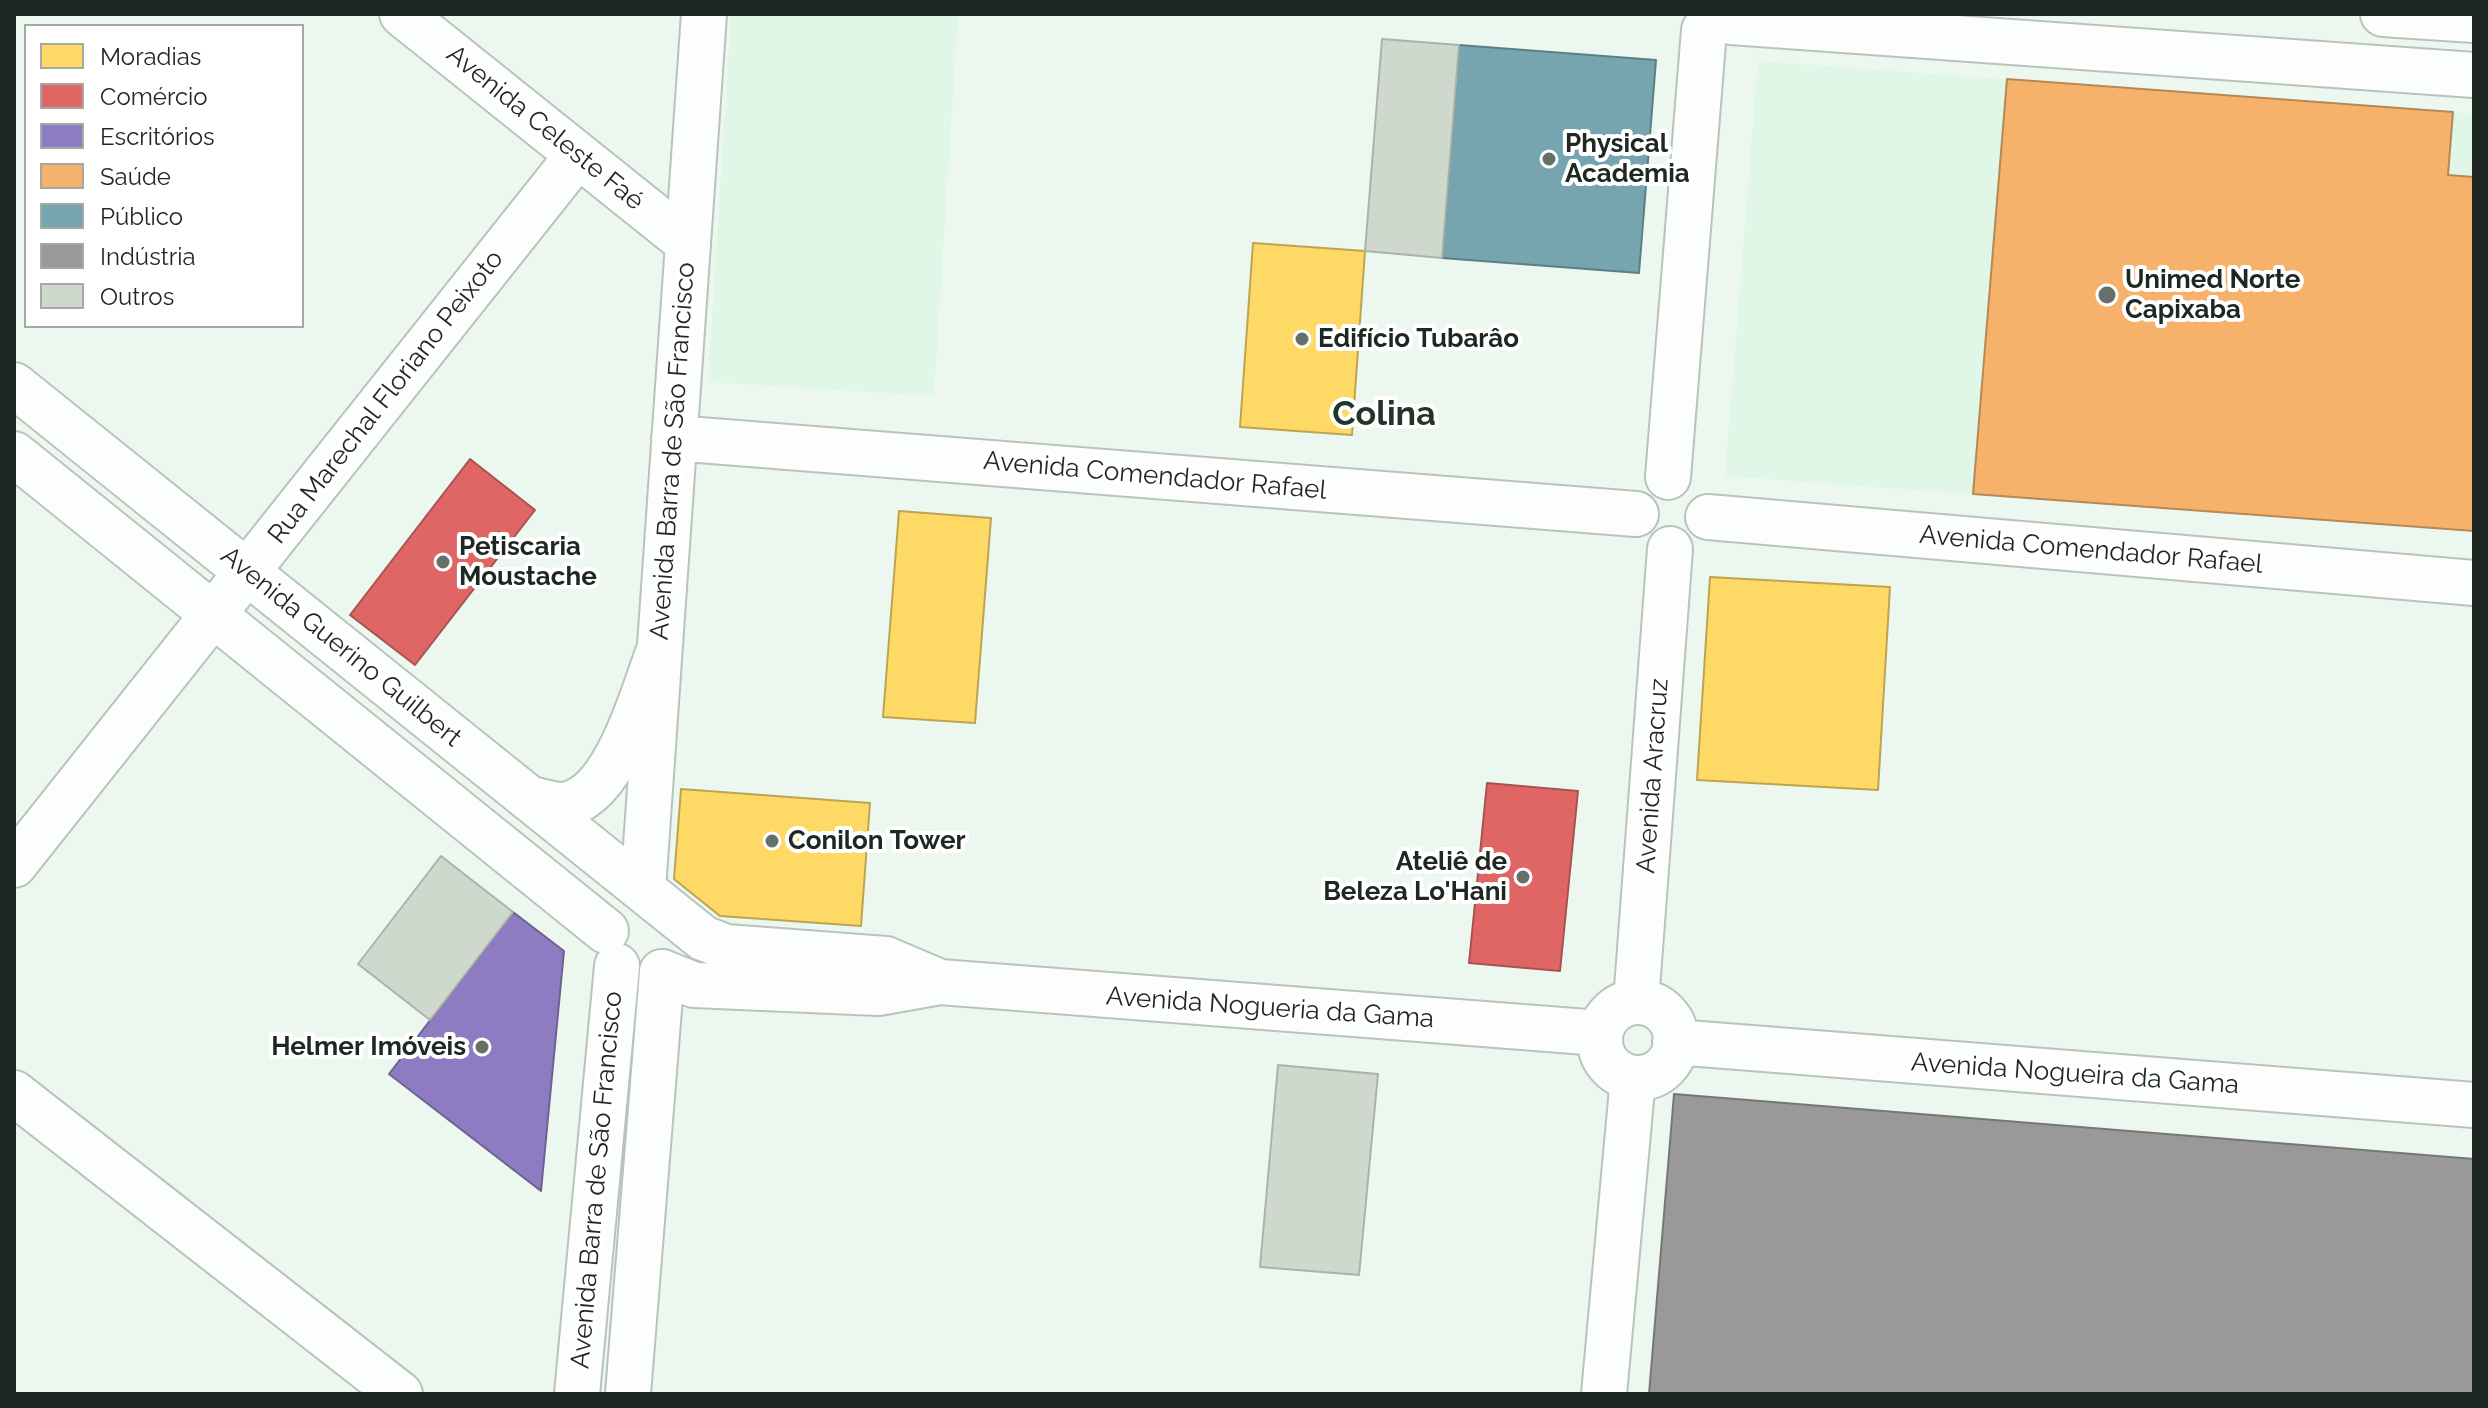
<!DOCTYPE html>
<html>
<head>
<meta charset="utf-8">
<style>
  body { margin:0 }
  #map { position:relative; width:2488px; height:1408px; overflow:hidden; background:#ecf8ef; font-family:Raleway,sans-serif }
  canvas { display:block }
  .frame { position:absolute; inset:0; border:16px solid #1e2721; pointer-events:none }
  .legend { position:absolute; left:24px; top:24px; width:280px; height:304px; box-sizing:border-box; background:#fff; border:2px solid #a5a9a6; margin:0; padding:10px 14px; list-style:none; font-size:24px; color:#1e2721 }
  .legend li { display:flex; align-items:center; gap:16px; height:40px }
  .legend b { width:40px; border:2px solid #a5a9a6 }
</style>
</head>
<body>
<div id="map">
<canvas width="2488" height="1408"></canvas>
<div class="frame"></div>
<ul class="legend">
<li><b style="height:22px;background:#ffd966"></b>Moradias</li>
<li><b style="height:22px;background:#e06666"></b>Comércio</li>
<li><b style="height:22px;background:#8e7cc3"></b>Escritórios</li>
<li><b style="height:22px;background:#f6b26b"></b>Saúde</li>
<li><b style="height:22px;background:#76a5af"></b>Público</li>
<li><b style="height:22px;background:#999"></b>Indústria</li>
<li><b style="height:22px;background:#cfd8cc"></b>Outros</li>
</ul>
</div>
<script>
const c = document.querySelector('canvas').getContext('2d');
c.lineJoin = 'round';
function fill(path, color) { c.fillStyle = color; c.fill(path, 'evenodd'); }
function strokePath(path, color, width, dash) { c.strokeStyle = color; c.lineWidth = width; c.lineCap = dash ? 'butt' : 'round'; c.setLineDash(dash || []); c.stroke(path); }
function drawText(font, color, halo, rows, align = 'center') {
  c.font = font + ' Raleway,sans-serif'; c.lineWidth = 8; c.setLineDash([]); c.textBaseline = 'middle'; c.strokeStyle = halo; c.fillStyle = color; for (const [text, x, y, turn = 0] of rows) {
    c.save(); c.translate(x, y); c.rotate((+turn || 0) * Math.PI / 180); c.textAlign = isNaN(turn) ? turn : align; if (halo) c.strokeText(text, 0, 0); c.fillText(text, 0, 0); c.restore();
  }
}
const built = new Path2D(`
  M 731,14 L 958,14 L 934,396 L 708,382 Z
  M 1758,61 L 2474,114 L 2474,531 L 1725,476 Z`);
const homes = new Path2D(`
  M 1253,243 L 1365,251 L 1352,435 L 1240,427 Z
  M 899,511 L 991,518 L 975,723 L 883,717 Z
  M 1710,577 L 1890,587 L 1878,790 L 1697,780 Z
  M 681,789 L 870,803 L 861,926 L 720,916 L 674,879 Z`);
const shops = new Path2D(`
  M 470,459 L 535,510 L 415,665 L 350,615 Z
  M 1487,783 L 1578,791 L 1560,971 L 1469,963 Z`);
const offices = new Path2D(`
  M 513,912 L 564,951 L 541,1191 L 389,1074 Z`);
const health = new Path2D(`
  M 2007,79 L 2453,112 L 2448,175 L 2474,177 L 2474,531 L 1973,494 Z`);
const public = new Path2D(`
  M 1459,45 L 1656,60 L 1639,273 L 1442,258 Z`);
const industry = new Path2D(`
  M 1674,1094 L 2474,1159 L 2474,1394 L 1649,1394 Z`);
const building = new Path2D(`
  M 1382,39 L 1459,45 L 1442,258 L 1365,251 Z
  M 441,856 L 513,912 L 430,1020 L 358,964 Z
  M 1278,1065 L 1378,1074 L 1359,1275 L 1260,1267 Z`);
const minor = new Path2D(`
  M 402,14 L 688,243
  M 2383,14 L 2474,20
  M 1731,22 L 2474,75
  M 674,438 L 1636,514
  M 1668,477 L 1704,30
  M 1708,517 L 2474,583
  M 14,865 L 578,155
  M 643,889 L 704,14
  M 1636,1002 L 1670,549
  M 14,1093 L 400,1394
  M 577,1394 L 617,966
  M 628,1394 L 662,972
  M 1604,1394 L 1633,1078`);
const major = new Path2D(`
  M 14,385 L 703,938 L 726,947 L 886,959 L 940,982
  M 14,454 L 606,931
  M 531,799 C 540,801 552,805 562,805 C 615,801 643,692 659,650
  M 662,972 L 694,985 L 878,993 L 940,982 L 1600,1033
  M1600 1040a38 38 0 1 1 76 0a38 38 0 1 1-76 0Z
  M 1675,1042 L 2474,1105`);
const markers = [
  [1549,159,8,"#667069"],
  [2107,295,10,"#667069"],
  [1302,339,8,"#667069"],
  [443,562,8,"#667069"],
  [772,841,8,"#667069"],
  [1523,877,8,"#667069"],
  [482,1047,8,"#667069"]
];
const streetNames = [
  ["Avenida Celeste Faé",545,128,39],
  ["Rua Marechal Floriano Peixoto",386,397,-52],
  ["Avenida Barra de São Francisco",673,451,-86],
  ["Avenida Comendador Rafael",1155,476,5],
  ["Avenida Comendador Rafael",2091,550,5],
  ["Avenida Guerino Guilbert",341,647,39],
  ["Avenida Aracruz",1653,776,-86],
  ["Avenida Nogueria da Gama",1270,1008,4],
  ["Avenida Nogueira da Gama",2075,1074,4],
  ["Avenida Barra de São Francisco",597,1180,-85]
];
const poiNames = [
  ["Physical",1565,144],
  ["Academia",1565,174],
  ["Unimed Norte",2125,280],
  ["Capixaba",2125,310],
  ["Edifício Tubarâo",1318,339],
  ["Petiscaria",459,547],
  ["Moustache",459,577],
  ["Conilon Tower",788,841],
  ["Ateliê de",1507,862,"right"],
  ["Beleza Lo'Hani",1507,892,"right"],
  ["Helmer Imóveis",466,1047,"right"]
];
const districtNames = [
  ["Colina",1384,415]
];
fill(built, '#e0f6e6');
fill(homes, '#ffd966');
strokePath(homes, '#bca451', 2);
fill(shops, '#e06666');
strokePath(shops, '#a65351', 2);
fill(offices, '#8e7cc3');
strokePath(offices, '#6c6292', 2);
fill(health, '#f6b26b');
strokePath(health, '#b58855', 2);
fill(public, '#76a5af');
strokePath(public, '#5c7f84', 2);
fill(industry, '#999');
strokePath(industry, '#747775', 2);
fill(building, '#cfd8cc');
strokePath(building, '#abb2aa', 2);
strokePath(minor, '#b9c3bb', 48);
strokePath(major, '#b9c3bb', 48);
strokePath(minor, '#fcfefd', 44);
strokePath(major, '#fcfefd', 44);
for (const [x, y, r, color] of markers) { const dot = new Path2D(); dot.arc(x, y, r, 0, 2 * Math.PI); c.fillStyle = color; c.fill(dot); strokePath(dot, '#fff', 3); }
drawText('26px', '#1e2721', '#fff', streetNames);
drawText('bold 26px', '#1e2721', '#fff', poiNames, 'left');
drawText('bold 34px', '#233529', '#fff', districtNames);
</script>
</body>
</html>
